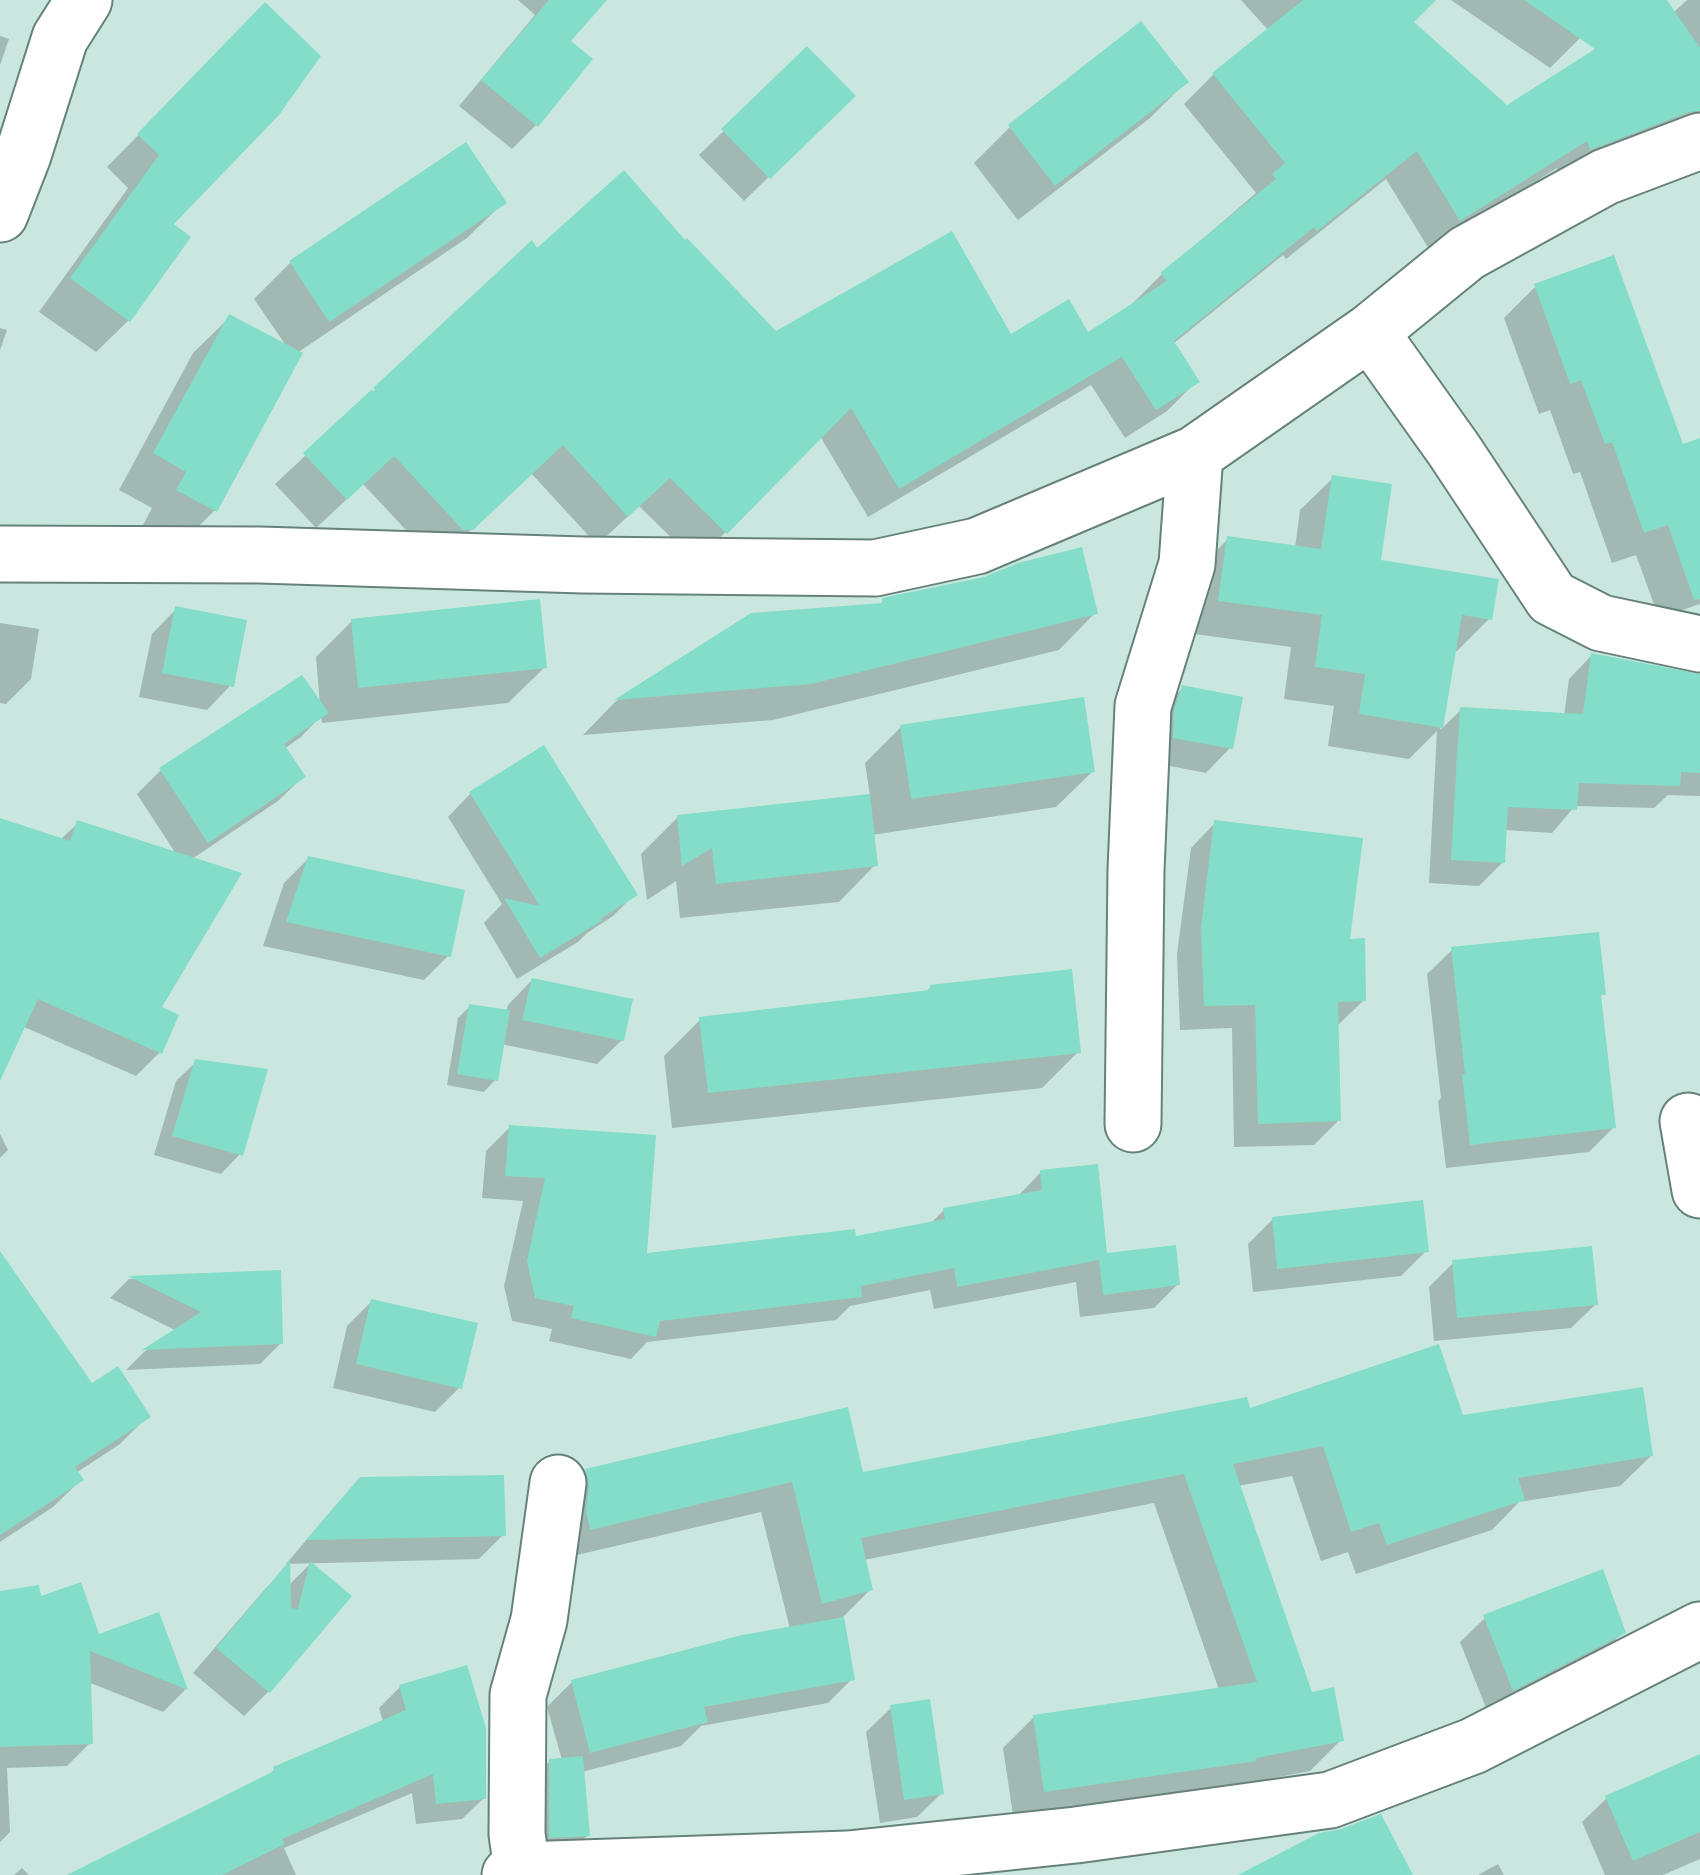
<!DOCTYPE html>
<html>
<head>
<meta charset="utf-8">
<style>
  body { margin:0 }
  canvas { display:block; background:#c9e7df }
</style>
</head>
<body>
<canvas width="1700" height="1875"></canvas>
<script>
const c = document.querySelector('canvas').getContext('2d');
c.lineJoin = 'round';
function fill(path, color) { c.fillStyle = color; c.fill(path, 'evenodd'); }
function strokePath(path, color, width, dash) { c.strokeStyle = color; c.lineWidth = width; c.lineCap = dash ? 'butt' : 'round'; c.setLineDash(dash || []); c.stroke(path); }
const shadow = new Path2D(`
  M 518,0 L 604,0 L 567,41 L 536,125 L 512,149 L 459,106 L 535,15 Z
  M 1241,0 L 1433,0 L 1411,22 L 1526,149 L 1687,0 L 1700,0 L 1700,118 L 1560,178 L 1557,168 L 1429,249 L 1386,179 L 1286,259 L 1283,255 L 1173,344 L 1197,381 L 1167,411 L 1125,438 L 1091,385 L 868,517 L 820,436 L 696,562 L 639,506 L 597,545 L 531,473 L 440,559 L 433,559 L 363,484 L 316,528 L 275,484 L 532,244 L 537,252 L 685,243 L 775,334 L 1010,338 L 1087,335 L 1132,304 L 1162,274 L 1256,193 L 1184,104 L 1213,75 L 1269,31 Z
  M 1451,0 L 1605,0 L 1580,38 L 1550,68 Z
  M 0,36 L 9,39 L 0,65 Z
  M 233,38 L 170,225 L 129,320 L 96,352 L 39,312 L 128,188 L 107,167 Z
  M 807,50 L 852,96 L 744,201 L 699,155 Z
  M 1186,82 L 1150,118 L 1018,220 L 974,163 L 1010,127 Z
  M 504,202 L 467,238 L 297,353 L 215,510 L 179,546 L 142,527 L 152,508 L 119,490 L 193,353 L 230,317 L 287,347 L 254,299 L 290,263 Z
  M 1535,287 L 1681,447 L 1700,451 L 1700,604 L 1659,618 L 1636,555 L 1612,563 L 1580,472 L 1573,474 L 1550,410 L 1539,414 L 1504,318 Z
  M 0,328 L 7,330 L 0,350 Z
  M 1333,478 L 1379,562 L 1490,618 L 1457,651 L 1454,650 L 1440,730 L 1461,710 L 1564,716 L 1569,679 L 1592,655 L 1700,695 L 1700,796 L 1668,795 L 1654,808 L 1575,806 L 1552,833 L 1505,830 L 1503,862 L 1479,886 L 1429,883 L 1437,731 L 1409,759 L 1328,746 L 1334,706 L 1284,699 L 1291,647 L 1187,633 L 1196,571 L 1228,539 L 1295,548 L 1300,510 Z
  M 883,601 L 1095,613 L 1059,650 L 773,720 L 583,735 L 615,702 L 752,616 L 879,606 Z
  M 176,609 L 231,685 L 207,710 L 139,697 L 152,634 Z
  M 352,621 L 545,667 L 508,703 L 322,723 L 321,716 L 301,737 L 284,749 L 303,777 L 278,801 L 192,859 L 159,1008 L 160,1052 L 136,1076 L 22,1026 L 0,1048 L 0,821 L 60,840 L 78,823 L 176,854 L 137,794 L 161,770 L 320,705 L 316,657 Z
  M 0,623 L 39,629 L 31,679 L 6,704 L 0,703 Z
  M 1183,688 L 1230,748 L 1206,773 L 1150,762 L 1158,713 Z
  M 901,727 L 1093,771 L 1056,807 L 872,835 L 875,865 L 839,902 L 680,918 L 676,881 L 647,900 L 641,854 L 678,817 L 870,796 L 865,763 Z
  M 543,748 L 635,894 L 613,916 L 587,933 L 578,942 L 517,979 L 484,923 L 502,904 L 448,817 L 470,794 Z
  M 1215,823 L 1347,941 L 1364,1000 L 1339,1024 L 1336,1024 L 1339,1120 L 1314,1145 L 1234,1147 L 1232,1028 L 1180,1030 L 1177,954 L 1191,848 Z
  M 308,859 L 448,956 L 424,980 L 263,946 L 284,883 Z
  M 1452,950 L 1603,994 L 1599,998 L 1614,1127 L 1589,1152 L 1446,1168 L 1438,1101 L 1441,1098 L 1427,974 Z
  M 532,980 L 622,1040 L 597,1064 L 501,1044 L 495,1080 L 484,1092 L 447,1085 L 458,1018 L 470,1006 L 506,1012 L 508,1005 Z
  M 931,987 L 1078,1052 L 1042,1088 L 672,1128 L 664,1056 L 700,1020 L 925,993 Z
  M 196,1062 L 240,1154 L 221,1174 L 154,1155 L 176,1081 Z
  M 510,1127 L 645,1256 L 853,1238 L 930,1224 L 944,1210 L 1017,1197 L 1041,1172 L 1105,1256 L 1178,1284 L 1154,1308 L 1080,1317 L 1076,1282 L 934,1309 L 930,1290 L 850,1306 L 836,1320 L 647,1342 L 631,1359 L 549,1341 L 552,1329 L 512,1321 L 504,1286 L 523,1201 L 482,1198 L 486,1151 Z
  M 0,1134 L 8,1150 L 0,1158 Z
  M 1273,1219 L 1426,1251 L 1401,1276 L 1253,1292 L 1248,1244 Z
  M 1454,1262 L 1596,1304 L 1571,1328 L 1434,1341 L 1429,1287 Z
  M 279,1272 L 281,1343 L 260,1364 L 126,1370 L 144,1352 L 177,1331 L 110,1298 L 129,1279 Z
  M 0,1301 L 92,1386 L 148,1416 L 120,1444 L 76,1473 L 81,1480 L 53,1507 L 0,1542 Z
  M 372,1301 L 460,1387 L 435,1412 L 333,1388 L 347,1326 Z
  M 1248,1412 L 1461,1417 L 1651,1456 L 1620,1486 L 1519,1502 L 1492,1530 L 1356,1574 L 1348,1552 L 1321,1561 L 1292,1476 L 1238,1486 L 1310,1694 L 1341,1740 L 1310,1771 L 1227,1787 L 1014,1822 L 1003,1748 L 1034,1717 L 1219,1690 L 1154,1503 L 864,1560 L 871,1589 L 842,1618 L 852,1679 L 828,1703 L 701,1726 L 681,1746 L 582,1772 L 587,1836 L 563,1860 L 526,1861 L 525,1786 L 550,1761 L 562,1760 L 547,1707 L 572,1682 L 790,1629 L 761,1512 L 560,1559 L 556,1502 L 586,1471 L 861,1475 Z
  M 361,1479 L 503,1535 L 479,1559 L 286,1564 L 336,1505 Z
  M 310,1564 L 348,1596 L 268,1692 L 244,1716 L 193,1673 L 266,1588 L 288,1566 L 288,1586 Z
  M 0,1594 L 98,1638 L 157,1616 L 185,1690 L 163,1712 L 88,1682 L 90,1743 L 67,1766 L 7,1768 L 10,1832 L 0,1842 Z
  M 1485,1618 L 1623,1632 L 1599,1656 L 1488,1713 L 1460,1642 Z
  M 400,1687 L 484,1798 L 462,1819 L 416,1824 L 412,1793 L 284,1848 L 296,1875 L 100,1875 L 266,1778 L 274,1770 L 383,1722 L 379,1708 Z
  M 891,1708 L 942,1793 L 917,1817 L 880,1823 L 866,1732 Z
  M 1700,1756 L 1700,1859 L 1663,1875 L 1605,1875 L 1582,1822 L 1607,1798 Z
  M 1498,1864 L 1504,1875 L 1478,1875 Z
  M 22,1868 L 29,1875 L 14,1875 Z`);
const building = new Path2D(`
  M 549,0 L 607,0 L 571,41 L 593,59 L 538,127 L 481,80 Z
  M 1303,0 L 1436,0 L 1414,22 L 1507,105 L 1595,49 L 1524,0 L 1667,0 L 1700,48 L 1700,111 L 1689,112 L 1590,150 L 1587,141 L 1460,221 L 1417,151 L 1317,231 L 1314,227 L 1174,341 L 1200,382 L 1156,410 L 1122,357 L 899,489 L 851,408 L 727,534 L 670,478 L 628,517 L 563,445 L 473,530 L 463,530 L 394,456 L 347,500 L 303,453 L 371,390 L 377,392 L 373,388 L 532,240 L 537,248 L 624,170 L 685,240 L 687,238 L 776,331 L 952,231 L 1011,334 L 1069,299 L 1088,332 L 1167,281 L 1160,273 L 1276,179 L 1272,174 L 1285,163 L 1212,73 Z
  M 265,2 L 321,56 L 279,115 L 174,224 L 191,237 L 130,322 L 70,278 L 159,155 L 137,134 Z
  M 1141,21 L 1189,82 L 1055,186 L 1008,125 Z
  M 807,46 L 856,96 L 770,179 L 721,129 Z
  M 466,142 L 507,203 L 329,322 L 289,261 Z
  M 1614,255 L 1683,444 L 1700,438 L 1700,599 L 1694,600 L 1668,525 L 1644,533 L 1612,442 L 1605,444 L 1581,380 L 1570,384 L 1534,284 Z
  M 229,314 L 303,353 L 217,512 L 176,490 L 186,472 L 153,453 Z
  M 1332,475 L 1392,484 L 1381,560 L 1499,579 L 1492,620 L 1462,615 L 1443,728 L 1359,714 L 1365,674 L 1315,667 L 1322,615 L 1218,601 L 1227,536 L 1321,549 Z
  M 1082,547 L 1098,614 L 811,684 L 614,700 L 751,613 L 883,603 L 882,598 L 984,577 L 1018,563 Z
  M 540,599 L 547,668 L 358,688 L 351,619 Z
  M 175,606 L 247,620 L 234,687 L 162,673 Z
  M 1591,653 L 1700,674 L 1700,773 L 1681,772 L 1680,786 L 1579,783 L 1577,810 L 1508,807 L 1505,863 L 1451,860 L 1460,707 L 1583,714 Z
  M 302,675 L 329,713 L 284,744 L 306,777 L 208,843 L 159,768 Z
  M 1182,685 L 1243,697 L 1233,749 L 1173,738 L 1174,711 Z
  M 1084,697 L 1095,772 L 911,799 L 900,725 Z
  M 544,745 L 638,895 L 600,919 L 603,920 L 540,958 L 504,898 L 540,906 L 469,792 Z
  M 870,794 L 878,866 L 716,884 L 712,848 L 682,866 L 677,815 Z
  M 0,818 L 70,841 L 77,820 L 242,873 L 162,1007 L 179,1015 L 162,1054 L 38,999 L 0,1081 Z
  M 1214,820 L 1363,838 L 1350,939 L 1365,938 L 1366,1001 L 1338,1002 L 1341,1121 L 1258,1124 L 1255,1005 L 1204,1006 L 1201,928 Z
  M 308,856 L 465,890 L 451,957 L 286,922 Z
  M 1599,932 L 1606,995 L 1601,995 L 1616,1128 L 1470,1145 L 1462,1074 L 1465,1074 L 1451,947 Z
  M 1072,969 L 1081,1053 L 708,1093 L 699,1017 L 930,990 L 930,985 Z
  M 532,978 L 633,999 L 624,1041 L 522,1020 Z
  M 469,1004 L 510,1010 L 498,1081 L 457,1074 Z
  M 195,1059 L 268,1069 L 243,1156 L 172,1136 Z
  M 509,1125 L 656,1135 L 647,1253 L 855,1229 L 856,1236 L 945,1219 L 943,1208 L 1042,1190 L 1040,1170 L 1098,1164 L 1107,1253 L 1176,1245 L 1180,1285 L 1103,1295 L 1099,1260 L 957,1287 L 954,1268 L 861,1286 L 862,1297 L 660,1321 L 656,1337 L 571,1318 L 574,1306 L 535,1298 L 527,1261 L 545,1178 L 505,1176 Z
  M 1423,1200 L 1429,1252 L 1277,1269 L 1272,1217 Z
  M 1592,1246 L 1598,1305 L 1457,1318 L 1452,1260 Z
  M 0,1251 L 92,1383 L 118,1366 L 151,1417 L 75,1467 L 84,1480 L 0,1535 Z
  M 281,1270 L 283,1344 L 142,1350 L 201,1312 L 128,1276 Z
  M 371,1299 L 478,1323 L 462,1389 L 356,1364 Z
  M 1439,1344 L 1463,1415 L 1643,1387 L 1653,1456 L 1518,1478 L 1525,1500 L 1387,1545 L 1379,1523 L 1351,1532 L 1323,1446 L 1233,1464 L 1312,1692 L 1334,1687 L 1344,1741 L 1256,1758 L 1257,1761 L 1044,1792 L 1033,1715 L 1257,1682 L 1184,1474 L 861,1538 L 873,1590 L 822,1604 L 792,1482 L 590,1530 L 586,1510 L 589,1486 L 585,1469 L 848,1407 L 863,1472 L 1247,1397 L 1250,1408 Z
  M 504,1475 L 506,1536 L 306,1540 L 360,1477 Z
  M 290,1560 L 291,1608 L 298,1609 L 310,1561 L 352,1596 L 270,1693 L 216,1648 Z
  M 1603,1569 L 1626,1633 L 1513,1691 L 1483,1615 Z
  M 81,1582 L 99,1634 L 159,1612 L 188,1690 L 90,1651 L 93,1744 L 0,1747 L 0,1591 L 39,1585 L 41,1596 Z
  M 844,1617 L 855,1680 L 704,1707 L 708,1722 L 590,1753 L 571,1680 L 742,1635 Z
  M 467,1665 L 486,1728 L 486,1799 L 436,1804 L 433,1774 L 282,1839 L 285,1844 L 222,1875 L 67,1875 L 274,1771 L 273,1767 L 406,1710 L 399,1685 Z
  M 930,1699 L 944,1794 L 904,1800 L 890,1705 Z
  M 1700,1754 L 1700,1832 L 1633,1861 L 1605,1796 Z
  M 583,1756 L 590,1836 L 549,1838 L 549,1759 Z
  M 1381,1814 L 1413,1875 L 1238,1875 L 1319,1833 L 1341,1829 Z`);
const minor = new Path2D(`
  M 0,214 L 23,155 L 60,38 L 84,0
  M 1370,332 L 1454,450 L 1552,598 L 1601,623 L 1700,644
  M 0,554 L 260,555 L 583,565 L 875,568 L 977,546 L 1195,454 L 1370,332 L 1467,253 L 1605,177 L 1700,141
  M 1688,1121 L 1700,1190
  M 1133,1124 L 1136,870 L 1143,706 L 1187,564 L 1195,454
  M 522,1870 L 517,1834 L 518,1695 L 539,1620 L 558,1483
  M 510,1875 L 522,1870 L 848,1859 L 1076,1835 L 1330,1800 L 1473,1746 L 1700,1630`);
fill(shadow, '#0003');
fill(building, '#83ddc8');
strokePath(minor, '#66827b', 59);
strokePath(minor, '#fff', 55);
</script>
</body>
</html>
